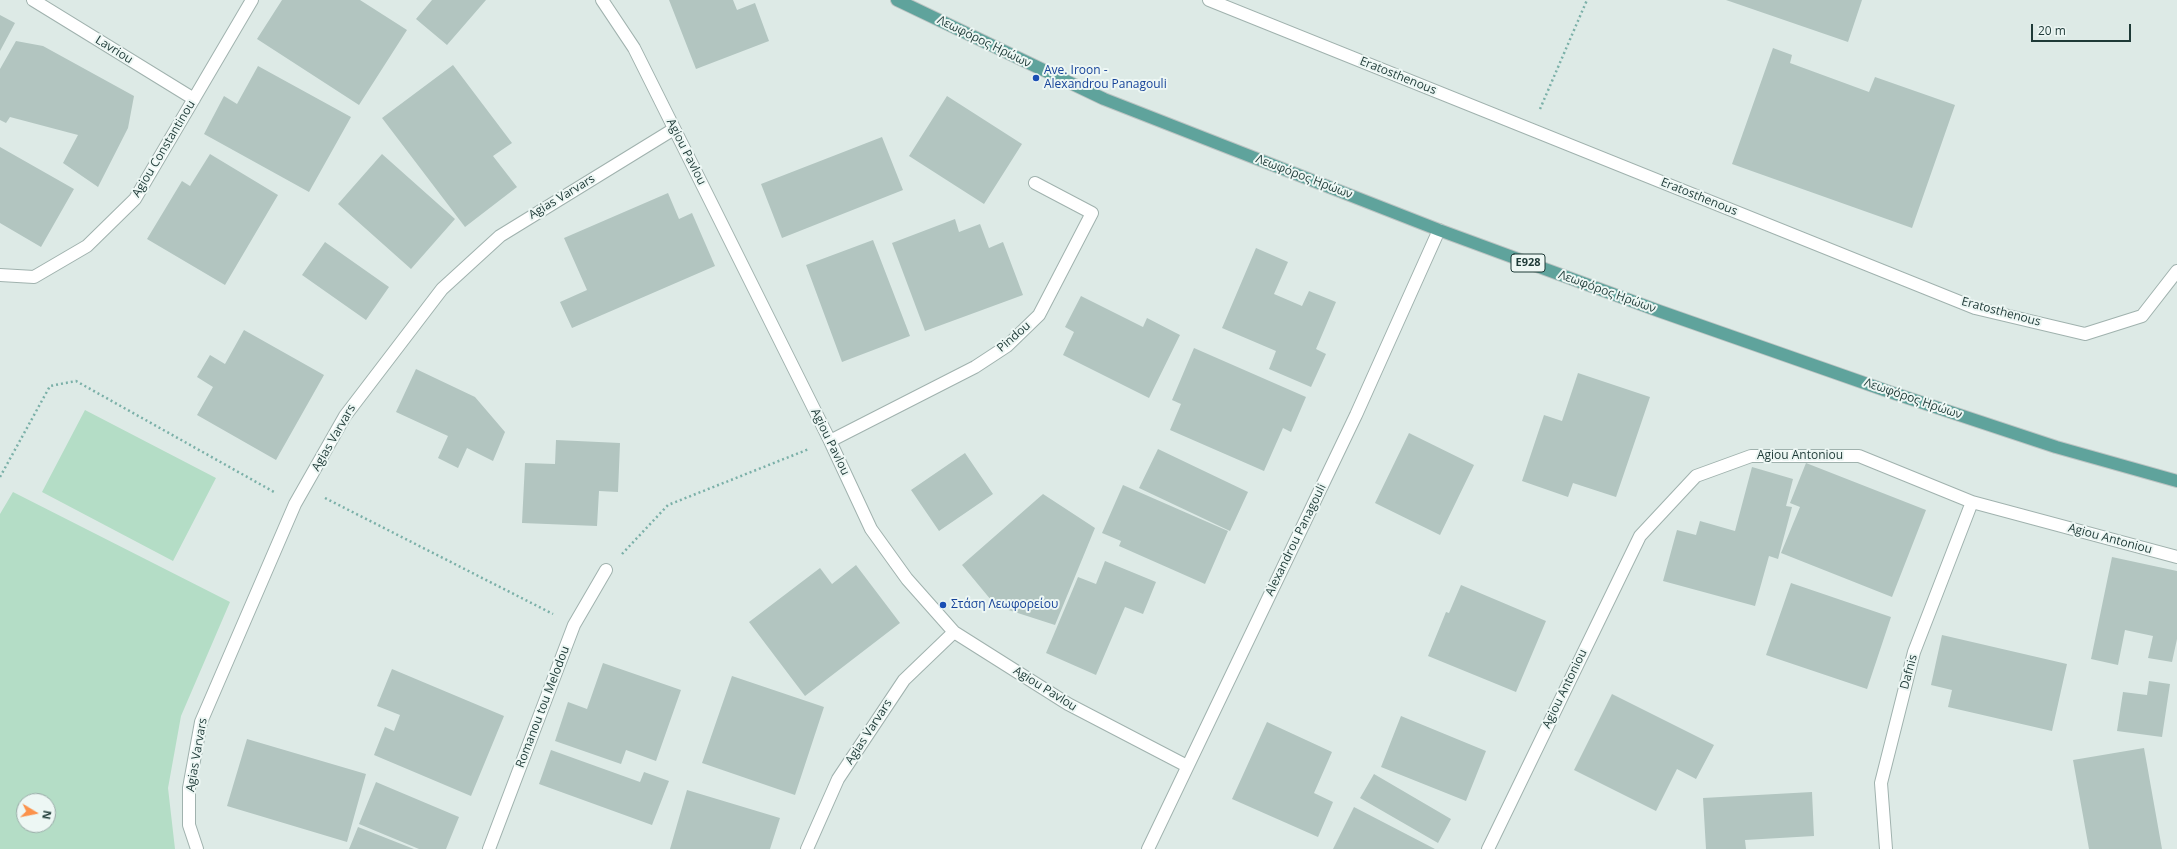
<!DOCTYPE html>
<html>
<head>
<meta charset="utf-8">
<style>
  body { margin:0 }
  #map { position:relative; width:2177px; height:849px; overflow:hidden; background:#ddeae6; font-family:"Open Sans",sans-serif }
  canvas { display:block }
  .north { position:absolute; left:16px; top:793px; width:40px; height:40px; box-sizing:border-box; background:#edf7f4; border:1px solid #9aaba8; border-radius:50%; rotate:100deg; font-size:11px; font-weight:700; line-height:16px; text-align:center; color:#1e3a37 }
  .north::after { content:''; display:block; margin:auto; width:14px; height:18px; background:#fb924b; clip-path:polygon(50% 0,100% 100%,50% 72%,0 100%) }
  .scale { position:absolute; left:2031px; top:24px; width:100px; height:18px; box-sizing:border-box; border:2px solid #1e3a37; border-top:0; padding-left:5px; font-size:12px; line-height:14px; white-space:nowrap; color:#1e3a37; -webkit-text-stroke:3px #edf7f4; paint-order:stroke }
</style>
</head>
<body>
<div id="map">
<canvas width="2177" height="849"></canvas>
<div class="north">N</div>
<div class="scale">20 m</div>
</div>
<script>
const c = document.querySelector('canvas').getContext('2d');
c.lineJoin = 'round';
function fill(path, color) { c.fillStyle = color; c.fill(path, 'evenodd'); }
function strokePath(path, color, width, dash) { c.strokeStyle = color; c.lineWidth = width; c.lineCap = dash ? 'butt' : 'round'; c.setLineDash(dash || []); c.stroke(path); }
function drawText(font, color, halo, rows, align = 'center') {
  c.font = font + ' "Open Sans",sans-serif'; c.lineWidth = 4; c.setLineDash([]); c.textBaseline = 'middle'; c.strokeStyle = halo; c.fillStyle = color; for (const [text, x, y, turn = 0] of rows) {
    c.save(); c.translate(x, y); c.rotate((+turn || 0) * Math.PI / 180); c.textAlign = isNaN(turn) ? turn : align; if (halo) c.strokeText(text, 0, 0); c.fillText(text, 0, 0); c.restore();
  }
}
const green = new Path2D(`
  M 85,410 L 216,478 L 173,561 L 42,492 Z
  M 13,492 L 230,602 L 181,716 L 168,788 L 175,849 L 0,849 L 0,514 ZM 24,801 L 48,801 L 48,825 L 24,825 Z`);
const building = new Path2D(`
  M 282,0 L 360,0 L 407,30 L 359,105 L 257,39 Z
  M 432,0 L 486,0 L 447,45 L 416,19 Z
  M 669,0 L 733,0 L 737,10 L 755,3 L 769,41 L 696,69 Z
  M 1726,0 L 1862,0 L 1848,42 Z
  M 0,15 L 15,23 L 0,51 Z
  M 16,41 L 43,46 L 134,96 L 128,128 L 98,187 L 63,163 L 78,135 L 10,117 L 6,123 L 0,120 L 0,69 Z
  M 1773,48 L 1792,55 L 1790,63 L 1869,92 L 1875,77 L 1955,105 L 1912,228 L 1732,164 Z
  M 453,65 L 512,143 L 493,156 L 517,187 L 465,227 L 382,118 Z
  M 258,66 L 351,117 L 309,192 L 204,134 L 224,96 L 237,104 Z
  M 947,96 L 1022,144 L 984,204 L 909,156 Z
  M 882,137 L 903,190 L 782,238 L 761,184 Z
  M 0,147 L 74,189 L 41,247 L 0,223 Z
  M 210,154 L 278,195 L 225,285 L 147,239 L 182,181 L 190,186 Z
  M 382,154 L 455,219 L 411,269 L 338,204 Z
  M 668,193 L 679,219 L 692,213 L 715,266 L 572,328 L 560,302 L 587,290 L 564,238 Z
  M 955,219 L 959,232 L 980,224 L 989,248 L 1003,242 L 1023,295 L 925,331 L 892,243 Z
  M 873,240 L 910,336 L 842,362 L 806,265 Z
  M 325,242 L 389,287 L 366,320 L 302,275 Z
  M 1256,248 L 1288,262 L 1274,294 L 1302,306 L 1309,291 L 1336,302 L 1316,349 L 1326,354 L 1311,387 L 1269,369 L 1276,351 L 1222,328 Z
  M 1081,296 L 1143,327 L 1147,318 L 1180,335 L 1149,398 L 1063,355 L 1074,332 L 1065,327 Z
  M 244,330 L 324,375 L 276,460 L 197,415 L 213,387 L 197,377 L 210,355 L 225,364 Z
  M 1194,348 L 1306,397 L 1291,432 L 1283,428 L 1264,471 L 1170,430 L 1181,404 L 1172,400 Z
  M 416,369 L 475,397 L 505,432 L 493,461 L 467,448 L 458,468 L 438,458 L 448,436 L 396,412 Z
  M 1578,373 L 1650,397 L 1616,497 L 1573,483 L 1568,497 L 1522,481 L 1544,415 L 1562,421 Z
  M 1409,433 L 1474,465 L 1440,535 L 1375,503 Z
  M 556,440 L 620,443 L 618,492 L 599,491 L 597,526 L 522,523 L 525,463 L 555,464 Z
  M 1158,449 L 1248,492 L 1230,531 L 1139,488 Z
  M 965,453 L 993,494 L 939,531 L 911,490 Z
  M 1806,463 L 1926,510 L 1892,597 L 1781,553 L 1800,507 L 1790,503 Z
  M 1752,467 L 1793,479 L 1786,506 L 1792,507 L 1778,559 L 1769,556 L 1755,606 L 1663,581 L 1677,530 L 1696,535 L 1700,521 L 1735,531 Z
  M 1123,485 L 1228,531 L 1205,584 L 1119,546 L 1121,541 L 1102,533 Z
  M 1043,494 L 1095,528 L 1055,625 L 996,606 L 962,565 Z
  M 2112,557 L 2177,571 L 2177,639 L 2172,662 L 2148,658 L 2153,636 L 2125,630 L 2118,665 L 2091,659 Z
  M 1105,561 L 1156,582 L 1143,614 L 1125,607 L 1096,675 L 1046,653 L 1078,577 L 1096,584 Z
  M 856,565 L 900,623 L 805,696 L 749,622 L 820,568 L 832,584 Z
  M 1791,583 L 1891,617 L 1867,689 L 1766,655 Z
  M 1461,585 L 1546,621 L 1516,692 L 1428,656 L 1446,612 L 1449,613 Z
  M 1942,635 L 2067,664 L 2052,731 L 1948,707 L 1952,690 L 1931,685 Z
  M 603,663 L 681,690 L 656,761 L 626,750 L 621,764 L 555,741 L 568,702 L 587,709 Z
  M 392,669 L 504,716 L 471,796 L 374,755 L 385,727 L 394,731 L 400,715 L 377,706 Z
  M 732,676 L 824,707 L 795,795 L 702,763 Z
  M 2149,681 L 2170,684 L 2162,737 L 2117,731 L 2123,692 L 2147,695 Z
  M 1612,694 L 1714,745 L 1696,779 L 1677,769 L 1656,811 L 1574,770 Z
  M 1401,716 L 1486,751 L 1466,801 L 1381,767 Z
  M 1267,722 L 1332,752 L 1314,793 L 1333,802 L 1318,837 L 1232,799 Z
  M 247,739 L 366,774 L 347,842 L 227,806 Z
  M 2144,748 L 2162,849 L 2089,849 L 2073,760 Z
  M 551,750 L 640,782 L 644,772 L 669,781 L 652,825 L 539,784 Z
  M 1374,774 L 1451,819 L 1438,843 L 1360,798 Z
  M 376,782 L 459,817 L 446,849 L 419,849 L 359,824 Z
  M 687,790 L 780,818 L 770,849 L 670,849 Z
  M 1812,792 L 1814,836 L 1745,840 L 1746,849 L 1706,849 L 1703,798 Z
  M 1354,807 L 1435,849 L 1333,849 Z
  M 358,827 L 414,849 L 349,849 Z`);
const path = new Path2D(`
  M 1540,109 L 1587,0
  M 0,477 L 50,386 L 76,381 L 274,492
  M 325,498 L 553,614
  M 622,554 L 668,505 L 809,449`);
const minor = new Path2D(`
  M 33,0 L 194,99
  M 602,0 L 634,48 L 830,441 L 871,529 L 907,579 L 954,632 L 1068,704 L 1187,766
  M 1209,0 L 1975,308 L 2085,334 L 2142,316 L 2177,271
  M 0,275 L 34,277 L 87,246 L 135,199 L 252,0
  M 830,441 L 975,367 L 1007,346 L 1039,315 L 1092,213 L 1035,183
  M 197,849 L 189,825 L 189,788 L 201,722 L 295,504 L 345,416 L 442,289 L 500,236 L 674,129
  M 489,849 L 574,625 L 606,570
  M 807,849 L 838,779 L 904,680 L 954,632
  M 1148,849 L 1356,415 L 1439,230
  M 1488,849 L 1640,536 L 1696,476 L 1751,456 L 1859,456 L 1972,502 L 2177,557
  M 1886,849 L 1881,783 L 1914,652 L 1972,502`);
const major = new Path2D(`
  M 897,0 L 1104,99 L 1439,230 L 1659,311 L 1890,392 L 2056,447 L 2177,481`);
const markers = [
  [1036,78,4,"#1a4fb4"],
  [943,605,4,"#1a4fb4"]
];
const shields = [
  [1528,263,34]
];
const shieldNames = [
  ["E928",1528,263]
];
const streetNames = [
  ["Λεωφόρος Ηρώων",984,42,26],
  ["Lavriou",114,50,32],
  ["Eratosthenous",1398,76,22],
  ["Agiou Constantinou",164,149,-59],
  ["Agiou Pavlou",686,152,63],
  ["Λεωφόρος Ηρώων",1304,177,21],
  ["Agias Varvars",562,197,-31],
  ["Eratosthenous",1699,197,22],
  ["Λεωφόρος Ηρώων",1607,292,20],
  ["Eratosthenous",2001,312,15],
  ["Pindou",1014,337,-41],
  ["Λεωφόρος Ηρώων",1913,399,19],
  ["Agias Varvars",334,438,-60],
  ["Agiou Pavlou",830,442,64],
  ["Agiou Antoniou",1800,456],
  ["Agiou Antoniou",2110,539,15],
  ["Alexandrou Panagouli",1296,540,-64],
  ["Dafnis",1909,672,-75],
  ["Agiou Pavlou",1045,689,32],
  ["Agiou Antoniou",1565,689,-64],
  ["Romanou tou Melodou",543,707,-69],
  ["Agias Varvars",869,732,-57],
  ["Agias Varvars",197,755,-80]
];
const transitNames = [
  ["Ave. Iroon -",1044,71],
  ["Alexandrou Panagouli",1044,85],
  ["Στάση Λεωφορείου",951,605]
];
fill(green, '#b4ddc6');
fill(building, '#b2c5c0');
strokePath(minor, '#a0b2ae', 14);
strokePath(major, '#bcc4c3', 14);
strokePath(path, '#7bb0a8', 2.5, [2, 3]);
strokePath(minor, '#fff', 12);
strokePath(major, '#5fa39c', 12);
for (const [x, y, r, color] of markers) { const dot = new Path2D(); dot.arc(x, y, r, 0, 2 * Math.PI); c.fillStyle = color; c.fill(dot); strokePath(dot, '#edf7f4', 1.5); }
for (const [x, y, w] of shields) { const box = new Path2D(); box.roundRect(x - w / 2, y - 9, w, 18, 3); c.fillStyle = '#edf7f4'; c.fill(box); strokePath(box, '#1e3a37', 1); }
drawText('bold 11px', '#1e3a37', null, shieldNames);
drawText('12px', '#1e3a37', '#edf7f4', streetNames);
drawText('12px', '#164399', '#edf7f4', transitNames, 'left');
</script>
</body>
</html>
